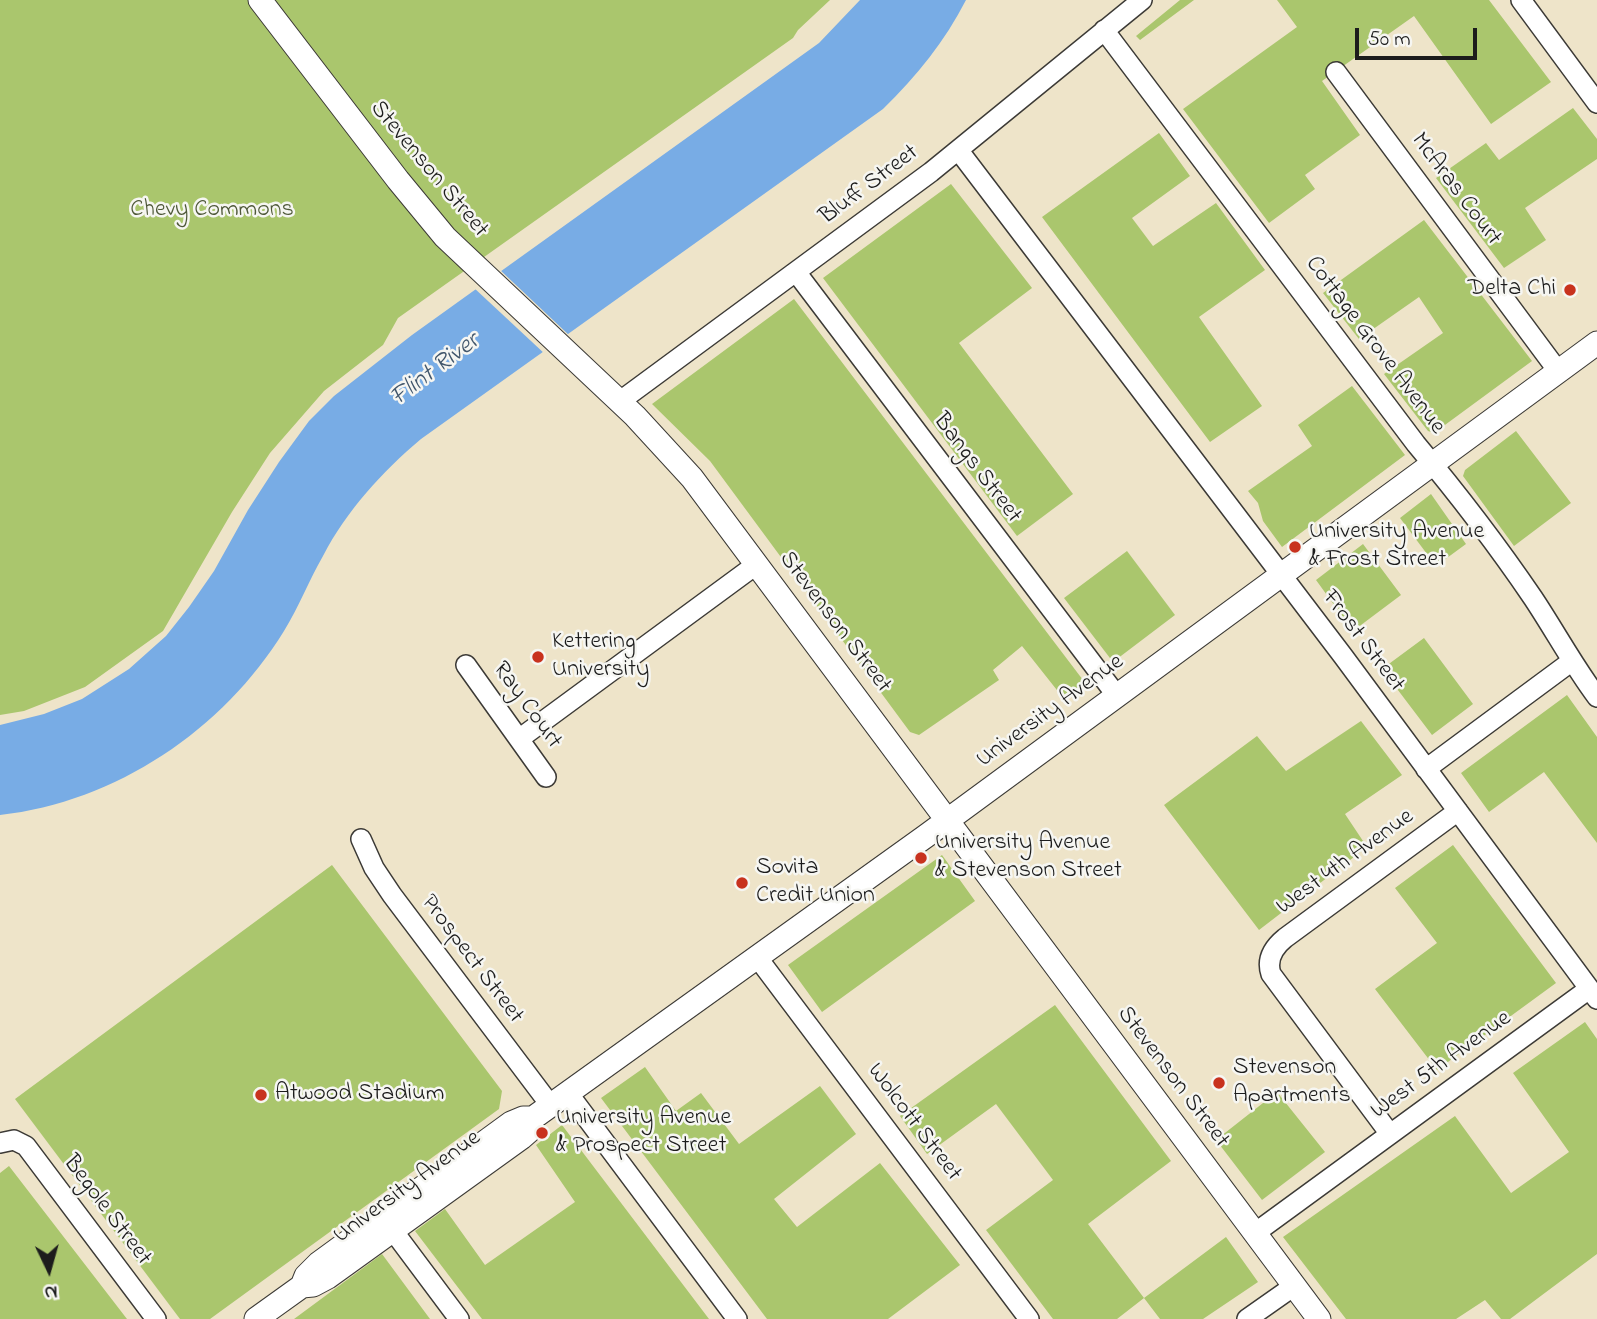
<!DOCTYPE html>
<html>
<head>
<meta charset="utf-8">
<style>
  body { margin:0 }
  #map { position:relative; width:1597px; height:1319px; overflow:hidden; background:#eee4c9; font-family:"Indie Flower",sans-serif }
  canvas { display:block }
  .north { position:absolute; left:14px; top:1235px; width:70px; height:70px; -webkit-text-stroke:5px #f6f6f2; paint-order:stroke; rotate:175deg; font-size:19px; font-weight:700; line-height:28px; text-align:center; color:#1c1c1c }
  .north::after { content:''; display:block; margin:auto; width:24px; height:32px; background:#1c1c1c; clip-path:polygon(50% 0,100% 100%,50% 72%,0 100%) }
  .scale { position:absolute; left:1355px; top:28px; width:122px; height:32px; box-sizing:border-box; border:4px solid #1c1c1c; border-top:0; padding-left:9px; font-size:21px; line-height:24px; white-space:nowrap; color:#1c1c1c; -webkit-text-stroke:5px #f6f6f2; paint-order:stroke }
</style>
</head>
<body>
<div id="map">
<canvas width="1597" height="1319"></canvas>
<div class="north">N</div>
<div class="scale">50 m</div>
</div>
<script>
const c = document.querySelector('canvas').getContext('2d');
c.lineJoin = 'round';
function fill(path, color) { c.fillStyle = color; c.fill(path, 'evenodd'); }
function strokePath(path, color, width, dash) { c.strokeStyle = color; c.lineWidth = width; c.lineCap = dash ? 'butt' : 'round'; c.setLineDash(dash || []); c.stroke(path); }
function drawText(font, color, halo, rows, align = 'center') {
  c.font = font + ' "Indie Flower",sans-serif'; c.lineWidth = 5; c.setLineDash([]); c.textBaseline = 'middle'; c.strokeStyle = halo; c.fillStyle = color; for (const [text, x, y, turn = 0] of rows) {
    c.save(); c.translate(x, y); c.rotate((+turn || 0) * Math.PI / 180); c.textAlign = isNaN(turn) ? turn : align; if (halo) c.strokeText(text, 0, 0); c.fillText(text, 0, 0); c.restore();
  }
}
const green = new Path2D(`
  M 0,0 L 830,0 L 798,30 L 793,38 L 398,318 L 383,345 L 324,391 L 270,453 L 232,512 L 163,631 L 85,687 L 24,711 L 0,715 Z
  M 1180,0 L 1194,0 L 1140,40 L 1136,36 Z
  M 1277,0 L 1489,0 L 1551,82 L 1491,124 L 1414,16 L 1322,81 L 1360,135 L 1305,175 L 1315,189 L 1269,223 L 1183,109 L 1297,27 Z
  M 1573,108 L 1597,139 L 1597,159 L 1525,208 L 1546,240 L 1504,268 L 1436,178 L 1486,143 L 1499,160 Z
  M 1159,133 L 1190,176 L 1132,218 L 1153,246 L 1216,203 L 1265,270 L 1199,317 L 1262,406 L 1210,442 L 1042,217 Z
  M 951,184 L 1032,288 L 959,343 L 1073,494 L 1017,536 L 823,278 Z
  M 1424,220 L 1532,361 L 1434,433 L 1428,431 L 1384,374 L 1443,333 L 1419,297 L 1359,339 L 1323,293 Z
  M 794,299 L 1086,684 L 1064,699 L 1022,646 L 993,670 L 999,680 L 919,735 L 910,732 L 710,461 L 652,404 Z
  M 1352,386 L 1405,455 L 1282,547 L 1263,521 L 1258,503 L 1248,491 L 1312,446 L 1298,425 Z
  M 1516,431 L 1571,503 L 1514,546 L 1463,476 L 1465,470 Z
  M 1431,494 L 1466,544 L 1436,566 L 1400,518 Z
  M 1363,544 L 1401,595 L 1353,631 L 1316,580 Z
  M 1127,551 L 1175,615 L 1113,662 L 1064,598 Z
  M 1424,638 L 1473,704 L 1432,735 L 1382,669 Z
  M 1567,695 L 1597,737 L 1597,843 L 1544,772 L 1489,812 L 1461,773 Z
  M 1361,721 L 1402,775 L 1345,814 L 1367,847 L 1259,930 L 1164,805 L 1257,736 L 1286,771 Z
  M 1453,845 L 1556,983 L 1437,1070 L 1375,989 L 1437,943 L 1395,888 Z
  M 942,855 L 975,901 L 822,1012 L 788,965 Z
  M 332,865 L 502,1091 L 499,1109 L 210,1319 L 180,1319 L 15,1099 Z
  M 1055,1005 L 1171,1161 L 1088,1224 L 1144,1298 L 1226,1237 L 1258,1282 L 1203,1319 L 1160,1319 L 1144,1298 L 1117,1319 L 1053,1319 L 986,1230 L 1053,1180 L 996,1104 L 927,1154 L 900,1116 Z
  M 1585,1022 L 1597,1039 L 1597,1254 L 1510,1319 L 1501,1319 L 1485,1300 L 1456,1319 L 1346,1319 L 1283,1237 L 1455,1116 L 1511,1193 L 1569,1152 L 1513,1073 Z
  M 645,1067 L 676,1111 L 701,1093 L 739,1144 L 820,1086 L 856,1134 L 774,1199 L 797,1227 L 880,1163 L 960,1265 L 888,1319 L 767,1319 L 601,1098 Z
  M 1277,1092 L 1325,1152 L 1262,1200 L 1216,1140 Z
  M 562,1125 L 709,1319 L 482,1319 L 415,1231 L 445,1209 L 485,1265 L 575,1202 L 536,1145 Z
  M 9,1166 L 127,1319 L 0,1319 L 0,1173 Z
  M 382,1254 L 430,1319 L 294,1319 Z`);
const water = new Path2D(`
  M 860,0 L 966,0 C 945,41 917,76 883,109 L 421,439 C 382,472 347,510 323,556 C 309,580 299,607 284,631 C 223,730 116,802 0,815 L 0,725 L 44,714 L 82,699 L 129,669 L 166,636 L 189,607 L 214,571 L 248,510 L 279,462 L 309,421 L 334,396 L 412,335 L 819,43 Z`);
const pier = new Path2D(`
  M 499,269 L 571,337 L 546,355 L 473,287 Z`);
const minor = new Path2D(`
  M 1521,0 L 1597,103
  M 1104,30 L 1416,444 C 1457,493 1497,545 1533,598 C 1555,631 1573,665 1597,697
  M 1336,72 L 1558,371
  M 959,151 L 1343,656 L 1597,999
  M 796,272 L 1117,696
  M 619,402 L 931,172 L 1142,0
  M 466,665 L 546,777
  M 519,739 L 757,564
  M 1426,769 L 1572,661
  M 361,839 L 374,868 L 392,895 L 551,1106
  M 757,957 L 1029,1319
  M 568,1093 L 737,1319
  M 1390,1134 L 1271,974 C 1266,959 1274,947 1285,938 L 1458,811
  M 0,1143 L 14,1140 L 26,1146 L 156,1319
  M 385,1220 L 459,1319
  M 1255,1233 L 1589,989
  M 1247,1319 L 1294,1286`);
const tertiary = new Path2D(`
  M 260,0 L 398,180 L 445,237 L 635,416 L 692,478 L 1319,1319
  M 302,1286 L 313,1285 L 328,1277 L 521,1138 L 529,1131 L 533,1118
  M 256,1319 L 302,1286 L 306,1276 L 319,1263 L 511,1123 L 523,1118 L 533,1118 L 926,836 L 1597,343`);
const markers = [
  [1570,290,7,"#c8321e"],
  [1295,547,7,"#c8321e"],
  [538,657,7,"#c8321e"],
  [921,858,7,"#c8321e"],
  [742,883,7,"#c8321e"],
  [1219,1083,7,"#c8321e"],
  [261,1095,7,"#c8321e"],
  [542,1133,7,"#c8321e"]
];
const streetNames = [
  ["Stevenson Street",428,170,50],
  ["Bluff Street",870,186,-37],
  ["McAras Court",1455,190,53],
  ["Cottage Grove Avenue",1374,346,53],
  ["Bangs Street",976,469,53],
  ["Stevenson Street",834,623,53],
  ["Frost Street",1362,642,53],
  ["Ray Court",526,706,54],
  ["University Avenue",1051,712,-36],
  ["West 4th Avenue",1346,863,-36],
  ["Prospect Street",471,960,53],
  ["West 5th Avenue",1442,1066,-36],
  ["Stevenson Street",1172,1078,53],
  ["Wolcott Street",913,1123,53],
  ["University Avenue",408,1188,-36],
  ["Begole Street",106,1211,53]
];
const parkNames = [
  ["Chevy Commons",212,211]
];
const poiNames = [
  ["Delta Chi",1556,290,"right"],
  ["University Avenue",1309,533],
  ["& Frost Street",1309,561],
  ["Kettering",552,643],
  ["University",552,671],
  ["University Avenue",935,844],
  ["& Stevenson Street",935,872],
  ["Sovita",756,869],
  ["Credit Union",756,897],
  ["Stevenson",1233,1069],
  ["Apartments",1233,1097],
  ["Atwood Stadium",275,1095],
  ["University Avenue",556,1119],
  ["& Prospect Street",556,1147]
];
const waterNames = [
  ["Flint River",436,371,-37]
];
fill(green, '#aac66d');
fill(water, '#78ace5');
fill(pier, '#eee4c9');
strokePath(minor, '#3c3a36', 22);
strokePath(tertiary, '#3c3a36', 25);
strokePath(minor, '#fff', 19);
strokePath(tertiary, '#fff', 23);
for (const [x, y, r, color] of markers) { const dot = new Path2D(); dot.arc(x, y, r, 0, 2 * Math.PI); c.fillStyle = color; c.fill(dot); strokePath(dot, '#f6f6f2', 2.5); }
drawText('24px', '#1c1c1c', '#f6f6f2', streetNames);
drawText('24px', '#4e5838', '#f6f6f2', parkNames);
drawText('24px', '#1c1c1c', '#f6f6f2', poiNames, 'left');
drawText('italic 26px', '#41566c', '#f6f6f2', waterNames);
</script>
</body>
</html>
